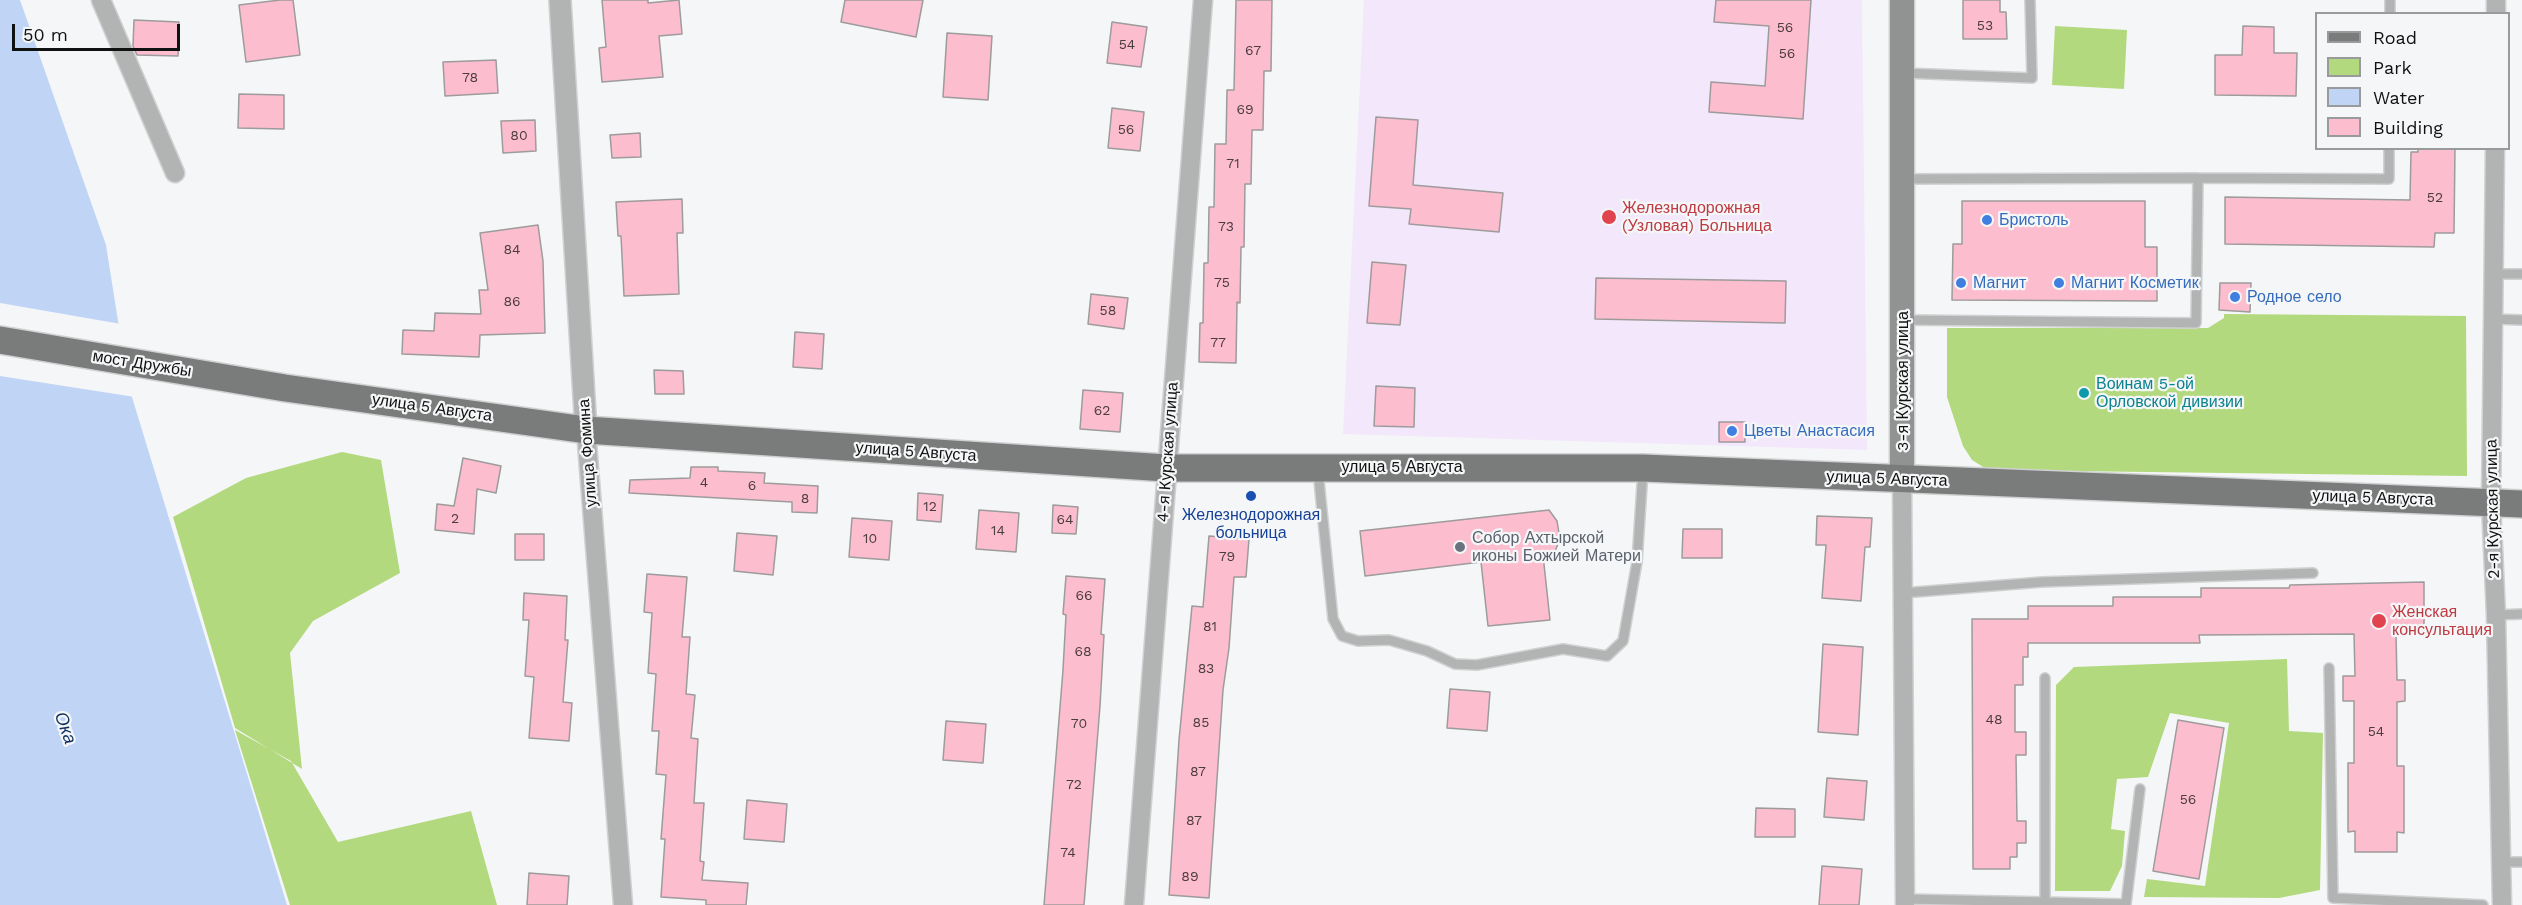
<!DOCTYPE html>
<html>
<head>
<meta charset="utf-8">
<style>
  body { margin:0 }
  #map { position:relative; width:2522px; height:905px; overflow:hidden; background:#f5f6f7; font-family:"Work Sans",sans-serif }
  canvas { display:block }
  .legend { position:absolute; left:2315px; top:12px; width:195px; height:138px; box-sizing:border-box; background:#f5f6f7; border:2px solid #999a9b; margin:0; padding:8px 10px; list-style:none; font-size:18px; color:#101111 }
  .legend li { display:flex; align-items:center; gap:12px; height:30px }
  .legend b { width:30px; border:2px solid #999a9b }
  .scale { position:absolute; left:12px; top:24px; width:168px; height:27px; box-sizing:border-box; border:3px solid #101111; border-top:0; padding-left:8px; font-size:18px; line-height:21px; white-space:nowrap; color:#101111; -webkit-text-stroke:4px #f5f6f7; paint-order:stroke }
</style>
</head>
<body>
<div id="map">
<canvas width="2522" height="905"></canvas>
<ul class="legend">
<li><b style="height:8px;background:#7a7b7b"></b>Road</li>
<li><b style="height:16px;background:#b2d97d"></b>Park</li>
<li><b style="height:16px;background:#c0d5f6"></b>Water</li>
<li><b style="height:16px;background:#fcbdcf"></b>Building</li>
</ul>
<div class="scale">50 m</div>
</div>
<script>
const c = document.querySelector('canvas').getContext('2d');
c.lineJoin = 'round';
function fill(path, color) { c.fillStyle = color; c.fill(path, 'evenodd'); }
function strokePath(path, color, width, dash) { c.strokeStyle = color; c.lineWidth = width; c.lineCap = dash ? 'butt' : 'round'; c.setLineDash(dash || []); c.stroke(path); }
function drawText(font, color, halo, rows, align = 'center') {
  c.font = font + ' "Work Sans",sans-serif'; c.lineWidth = 4.5; c.setLineDash([]); c.textBaseline = 'middle'; c.strokeStyle = halo; c.fillStyle = color; for (const [text, x, y, turn = 0] of rows) {
    c.save(); c.translate(x, y); c.rotate((+turn || 0) * Math.PI / 180); c.textAlign = isNaN(turn) ? turn : align; if (halo) c.strokeText(text, 0, 0); c.fillText(text, 0, 0); c.restore();
  }
}
const medical = new Path2D(`
  M 1364,0 L 1862,0 L 1867,450 L 1343,434 Z`);
const green = new Path2D(`
  M 2055,26 L 2127,30 L 2124,89 L 2052,85 Z
  M 2224,314 L 2466,316 L 2467,476 L 1988,470 L 1972,460 L 1963,446 L 1947,397 L 1947,328 L 2208,328 L 2224,318 Z
  M 342,452 L 381,460 L 400,573 L 313,621 L 290,653 L 302,769 L 235,728 L 173,517 L 246,478 Z
  M 2287,659 L 2289,731 L 2323,733 L 2320,890 L 2279,898 L 2144,897 L 2147,879 L 2205,886 L 2229,723 L 2170,713 L 2148,777 L 2117,779 L 2111,829 L 2125,831 L 2122,866 L 2110,891 L 2055,891 L 2056,685 L 2074,667 Z
  M 235,730 L 291,761 L 338,842 L 471,811 L 497,905 L 290,905 Z`);
const water = new Path2D(`
  M 0,0 L 20,0 L 106,245 L 128,384 L 287,905 L 0,905 Z`);
const pier = new Path2D(`
  M 0,303 L 121,324 L 135,397 L 0,376 Z`);
const building = new Path2D(`
  M 280,0 L 293,0 L 300,55 L 246,62 L 239,5 Z
  M 602,0 L 648,0 L 648,3 L 679,0 L 682,34 L 659,36 L 663,77 L 602,82 L 599,48 L 606,47 Z
  M 845,0 L 923,0 L 916,37 L 841,22 Z
  M 1236,0 L 1272,0 L 1271,71 L 1264,71 L 1263,130 L 1252,130 L 1251,184 L 1245,184 L 1244,247 L 1241,247 L 1240,303 L 1237,302 L 1236,363 L 1199,362 L 1200,323 L 1203,323 L 1204,263 L 1208,263 L 1209,207 L 1214,207 L 1215,144 L 1226,144 L 1227,90 L 1234,90 Z
  M 1716,0 L 1811,0 L 1803,119 L 1709,112 L 1711,82 L 1765,86 L 1769,26 L 1714,22 Z
  M 1963,0 L 2000,0 L 2000,12 L 2006,12 L 2007,39 L 1963,39 Z
  M 134,20 L 179,22 L 178,56 L 137,55 L 133,46 Z
  M 1112,22 L 1147,27 L 1141,67 L 1107,63 Z
  M 2243,26 L 2274,27 L 2274,53 L 2297,53 L 2296,96 L 2215,95 L 2215,55 L 2242,55 Z
  M 947,33 L 992,36 L 988,100 L 943,97 Z
  M 496,60 L 498,93 L 445,96 L 443,62 Z
  M 239,94 L 284,95 L 284,129 L 238,128 Z
  M 1112,108 L 1144,112 L 1140,151 L 1108,148 Z
  M 1376,117 L 1418,120 L 1413,185 L 1503,193 L 1499,232 L 1409,224 L 1411,209 L 1369,206 Z
  M 535,120 L 536,151 L 503,153 L 501,121 Z
  M 640,133 L 641,157 L 612,158 L 610,135 Z
  M 2418,148 L 2455,148 L 2454,233 L 2435,233 L 2434,247 L 2225,244 L 2225,197 L 2410,200 L 2411,152 L 2418,152 Z
  M 682,199 L 683,233 L 677,233 L 679,294 L 624,296 L 621,236 L 618,236 L 616,202 Z
  M 1962,201 L 2145,201 L 2145,247 L 2157,247 L 2157,301 L 1952,300 L 1953,244 L 1962,244 Z
  M 538,225 L 543,261 L 545,333 L 480,335 L 479,357 L 402,354 L 403,330 L 434,331 L 435,313 L 481,314 L 479,290 L 488,290 L 480,233 Z
  M 1372,262 L 1406,265 L 1400,325 L 1367,323 Z
  M 1596,278 L 1786,281 L 1785,323 L 1595,319 Z
  M 2220,283 L 2251,283 L 2250,312 L 2219,310 Z
  M 1091,294 L 1128,298 L 1124,329 L 1088,324 Z
  M 795,332 L 824,334 L 822,369 L 793,367 Z
  M 654,370 L 683,371 L 684,394 L 655,394 Z
  M 1376,386 L 1415,388 L 1414,427 L 1374,426 Z
  M 1083,390 L 1123,393 L 1120,432 L 1080,429 Z
  M 1719,422 L 1745,422 L 1745,442 L 1719,442 Z
  M 463,458 L 501,466 L 496,493 L 477,489 L 474,534 L 435,530 L 437,504 L 454,506 Z
  M 691,467 L 718,467 L 718,471 L 765,473 L 764,483 L 818,486 L 817,513 L 792,512 L 792,502 L 629,493 L 630,480 L 690,478 Z
  M 918,493 L 943,495 L 941,522 L 917,520 Z
  M 1053,505 L 1078,507 L 1076,534 L 1052,533 Z
  M 979,510 L 1019,513 L 1016,552 L 976,549 Z
  M 1549,510 L 1557,521 L 1560,539 L 1554,554 L 1543,555 L 1550,620 L 1488,626 L 1481,562 L 1365,576 L 1360,531 Z
  M 1817,516 L 1872,518 L 1870,547 L 1865,547 L 1861,601 L 1822,598 L 1826,545 L 1816,545 Z
  M 852,518 L 892,521 L 889,560 L 849,557 Z
  M 1683,529 L 1722,529 L 1722,558 L 1682,558 Z
  M 737,533 L 777,536 L 773,575 L 734,571 Z
  M 515,534 L 544,534 L 544,560 L 515,560 Z
  M 1209,536 L 1249,539 L 1246,577 L 1234,577 L 1229,648 L 1223,690 L 1209,898 L 1169,895 L 1179,740 L 1192,606 L 1203,607 Z
  M 647,574 L 687,577 L 682,637 L 690,637 L 686,694 L 695,695 L 691,738 L 698,739 L 694,803 L 704,803 L 700,861 L 704,862 L 702,880 L 748,883 L 746,905 L 706,905 L 706,900 L 661,897 L 665,839 L 661,839 L 666,775 L 656,774 L 659,731 L 652,731 L 656,674 L 648,673 L 652,613 L 644,612 Z
  M 1066,576 L 1105,579 L 1101,634 L 1104,635 L 1100,706 L 1084,905 L 1044,905 L 1063,670 L 1066,615 L 1063,614 Z
  M 2424,582 L 2424,633 L 2396,634 L 2397,680 L 2405,680 L 2405,701 L 2397,702 L 2397,766 L 2404,766 L 2404,833 L 2397,832 L 2397,852 L 2355,852 L 2355,831 L 2348,832 L 2348,763 L 2354,763 L 2354,701 L 2343,701 L 2343,676 L 2355,676 L 2354,634 L 2199,635 L 2200,643 L 2028,643 L 2028,657 L 2023,657 L 2023,685 L 2015,685 L 2015,732 L 2026,732 L 2026,755 L 2016,755 L 2017,821 L 2026,821 L 2026,843 L 2017,843 L 2017,857 L 2010,857 L 2010,869 L 1973,869 L 1972,619 L 2028,619 L 2028,606 L 2113,606 L 2113,597 L 2201,597 L 2201,588 L 2289,588 L 2290,585 Z
  M 524,593 L 567,596 L 565,640 L 568,640 L 563,702 L 572,703 L 569,741 L 529,738 L 534,677 L 525,676 L 529,620 L 523,620 Z
  M 1823,644 L 1863,647 L 1858,735 L 1818,732 Z
  M 1450,689 L 1490,692 L 1487,731 L 1447,728 Z
  M 2178,720 L 2224,728 L 2199,879 L 2153,871 Z
  M 946,721 L 986,724 L 983,763 L 943,760 Z
  M 1827,778 L 1867,781 L 1864,820 L 1824,817 Z
  M 747,800 L 787,804 L 784,842 L 744,839 Z
  M 1756,808 L 1795,809 L 1795,837 L 1755,837 Z
  M 1822,866 L 1862,869 L 1859,905 L 1819,905 Z
  M 529,873 L 569,876 L 567,905 L 527,905 Z`);
const service = new Path2D(`
  M 2390,14 L 2390,0
  M 1903,73 L 2032,78 L 2030,0
  M 2198,178 L 2389,179 L 2389,148
  M 2494,274 L 2522,274
  M 2493,319 L 2522,320
  M 1903,320 L 2196,323 L 2198,178 L 1903,179
  M 1318,471 L 1333,619 L 1342,636 L 1358,641 L 1389,640 L 1427,651 L 1455,664 L 1477,665 L 1563,649 L 1607,656 L 1623,641 L 1637,562 L 1643,470
  M 1903,593 L 2042,582 L 2313,573
  M 2496,615 L 2522,614
  M 2329,668 L 2333,898 L 2483,905
  M 2501,862 L 2522,862
  M 1905,899 L 2045,902 L 2045,678
  M 2045,902 L 2126,904 L 2140,789`);
const minor = new Path2D(`
  M 101,0 L 175,173
  M 2496,14 L 2496,0
  M 2495,148 L 2491,503 L 2496,615 L 2502,905
  M 586,430 L 623,905
  M 1902,479 L 1905,905
  M 1134,905 L 1203,0`);
const tertiary = new Path2D(`
  M 560,0 L 586,430`);
const secondary = new Path2D(`
  M 1902,0 L 1902,479`);
const primary = new Path2D(`
  M 0,340 L 285,388 L 586,430 L 1166,468 L 1643,468 L 2522,504`);
const markers = [
  [1609,217,8,"#e0444e"],
  [1987,220,6,"#3f7fe0"],
  [1961,283,6,"#3f7fe0"],
  [2059,283,6,"#3f7fe0"],
  [2235,297,6,"#3f7fe0"],
  [2084,393,6,"#0f9aa8"],
  [1732,431,6,"#3f7fe0"],
  [1251,496,6,"#1a4fb4"],
  [1460,547,6,"#6b7280"],
  [2379,621,8,"#e0444e"]
];
const numberNames = [
  ["53",1985,26],
  ["56",1785,28],
  ["54",1127,45],
  ["67",1253,51],
  ["56",1787,54],
  ["78",470,78],
  ["69",1245,110],
  ["56",1126,130],
  ["80",519,136],
  ["71",1233,164],
  ["52",2435,198],
  ["73",1226,227],
  ["84",512,250],
  ["75",1222,283],
  ["86",512,302],
  ["58",1108,311],
  ["77",1218,343],
  ["62",1102,411],
  ["4",704,483],
  ["6",752,486],
  ["8",805,499],
  ["12",930,507],
  ["2",455,519],
  ["64",1065,520],
  ["14",998,531],
  ["10",870,539],
  ["79",1227,557],
  ["66",1084,596],
  ["81",1210,627],
  ["68",1083,652],
  ["83",1206,669],
  ["48",1994,720],
  ["85",1201,723],
  ["70",1079,724],
  ["54",2376,732],
  ["87",1198,772],
  ["72",1074,785],
  ["56",2188,800],
  ["87",1194,821],
  ["74",1068,853],
  ["89",1190,877]
];
const healthNames = [
  ["Железнодорожная",1622,208],
  ["(Узловая) Больница",1622,226],
  ["Женская",2392,612],
  ["консультация",2392,630]
];
const shopNames = [
  ["Бристоль",1999,220],
  ["Магнит",1973,283],
  ["Магнит Косметик",2071,283],
  ["Родное село",2247,297],
  ["Цветы Анастасия",1744,431]
];
const streetNames = [
  ["мост Дружбы",142,364,9],
  ["3-я Курская улица",1903,381,-90],
  ["улица 5 Августа",432,408,8],
  ["улица 5 Августа",916,452,4],
  ["4-я Курская улица",1168,452,-86],
  ["улица Фомина",588,453,-94],
  ["улица 5 Августа",1402,467],
  ["улица 5 Августа",1887,479,2],
  ["улица 5 Августа",2373,498,2],
  ["2-я Курская улица",2493,509,-91]
];
const cultureNames = [
  ["Воинам 5-ой",2096,384],
  ["Орловской дивизии",2096,402]
];
const transitNames = [
  ["Железнодорожная",1251,515],
  ["больница",1251,533]
];
const worshipNames = [
  ["Собор Ахтырской",1472,538],
  ["иконы Божией Матери",1472,556]
];
const waterNames = [
  ["Ока",65,728,70]
];
fill(medical, '#f3e7fb');
fill(green, '#b2d97d');
fill(water, '#c0d5f6');
fill(pier, '#f5f6f7');
fill(building, '#fcbdcf');
strokePath(building, '#9d9b9c', 1.5);
strokePath(service, '#d0d1d2', 12);
strokePath(minor, '#d0d1d2', 21);
strokePath(tertiary, '#d0d1d2', 24);
strokePath(secondary, '#d0d1d2', 27);
strokePath(primary, '#d0d1d2', 30);
strokePath(service, '#b2b3b3', 9);
strokePath(minor, '#b2b3b3', 18);
strokePath(tertiary, '#b2b3b3', 21);
strokePath(secondary, '#919292', 24);
strokePath(primary, '#7a7b7b', 27);
for (const [x, y, r, color] of markers) { const dot = new Path2D(); dot.arc(x, y, r, 0, 2 * Math.PI); c.fillStyle = color; c.fill(dot); strokePath(dot, '#f5f6f7', 2); }
drawText('14px', '#4b3c40', null, numberNames);
drawText('16px', '#be3a42', '#f5f6f7', healthNames, 'left');
drawText('16px', '#366cbe', '#f5f6f7', shopNames, 'left');
drawText('16px', '#101111', '#f5f6f7', streetNames);
drawText('16px', '#0d838f', '#f5f6f7', cultureNames, 'left');
drawText('16px', '#164399', '#f5f6f7', transitNames);
drawText('16px', '#5b616d', '#f5f6f7', worshipNames, 'left');
drawText('italic 18px', '#0e2f5e', '#f5f6f7', waterNames);
</script>
</body>
</html>
